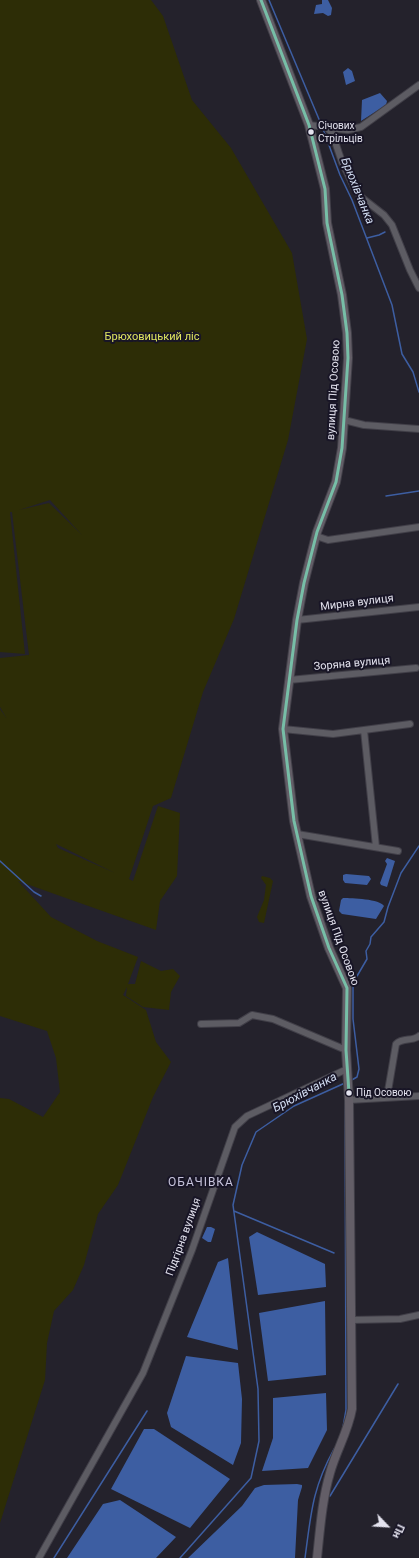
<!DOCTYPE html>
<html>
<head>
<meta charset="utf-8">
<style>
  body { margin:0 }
  #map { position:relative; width:419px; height:1558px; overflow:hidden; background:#24222c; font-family:Roboto,sans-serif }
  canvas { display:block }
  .north { position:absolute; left:367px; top:1506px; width:40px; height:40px; -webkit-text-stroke:3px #181526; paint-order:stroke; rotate:115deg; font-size:11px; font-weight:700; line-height:16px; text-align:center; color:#e4e3ef }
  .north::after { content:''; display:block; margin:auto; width:14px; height:18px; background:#e4e3ef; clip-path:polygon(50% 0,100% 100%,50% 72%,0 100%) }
</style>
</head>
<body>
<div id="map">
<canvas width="419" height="1558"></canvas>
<div class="north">Пн</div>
</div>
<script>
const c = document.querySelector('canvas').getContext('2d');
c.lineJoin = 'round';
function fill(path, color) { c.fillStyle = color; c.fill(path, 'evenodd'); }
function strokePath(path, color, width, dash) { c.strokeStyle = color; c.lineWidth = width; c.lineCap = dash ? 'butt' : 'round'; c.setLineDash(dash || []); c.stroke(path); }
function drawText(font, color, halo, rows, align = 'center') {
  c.font = font + ' Roboto,sans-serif'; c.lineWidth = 4; c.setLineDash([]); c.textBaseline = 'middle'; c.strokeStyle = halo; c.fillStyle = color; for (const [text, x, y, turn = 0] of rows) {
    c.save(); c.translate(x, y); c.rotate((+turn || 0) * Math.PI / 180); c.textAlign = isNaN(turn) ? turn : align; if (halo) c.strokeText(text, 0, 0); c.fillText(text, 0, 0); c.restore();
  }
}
const green = new Path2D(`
  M 0,0 L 151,0 L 163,16 L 192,100 L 231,148 L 292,253 L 307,339 L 288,440 L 234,619 L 203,692 L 171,798 L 153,806 L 129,879 L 133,881 L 158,806 L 180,813 L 177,876 L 160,901 L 156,930 L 18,881 L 51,917 L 97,941 L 138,957 L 128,984 L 135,984 L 141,961 L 161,971 L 173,969 L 180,976 L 171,992 L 169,1010 L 143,1007 L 126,996 L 127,987 L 123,995 L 146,1010 L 156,1042 L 171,1062 L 153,1097 L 118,1185 L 98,1214 L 84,1265 L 73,1290 L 54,1311 L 47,1343 L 45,1380 L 0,1523 L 0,1098 L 9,1099 L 43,1117 L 60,1092 L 56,1058 L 47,1031 L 0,1016 L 0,709 L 7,719 L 0,707 L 0,658 L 29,655 L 12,512 L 10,512 L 25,654 L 0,652 ZM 50,500 L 82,535 L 49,503 L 19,510 ZM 56,844 L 115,873 L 58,848 Z
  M 262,876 L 270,878 L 273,881 L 264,923 L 259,922 L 257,917 L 264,900 L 266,885 L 261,878 Z`);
const water = new Path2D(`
  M 322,0 L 328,0 L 332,8 L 331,15 L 328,16 L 323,13 L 314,14 L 316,5 L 322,4 Z
  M 348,68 L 352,71 L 355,81 L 346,85 L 343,72 Z
  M 380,93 L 387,101 L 386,105 L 361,121 L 362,100 Z
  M 387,858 L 395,861 L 387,887 L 381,885 L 380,883 L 387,864 L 385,861 Z
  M 346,874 L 369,876 L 371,879 L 367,885 L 345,883 L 343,880 L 343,875 Z
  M 343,898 C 352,898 380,899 384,906 L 376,919 L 342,914 L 339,911 L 341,900 Z
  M 207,1227 L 211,1227 L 215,1229 L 211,1242 L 208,1242 L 202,1238 Z
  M 257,1232 L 325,1264 L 326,1287 L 258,1295 L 249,1237 Z
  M 228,1258 L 238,1350 L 187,1337 L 218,1262 Z
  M 325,1301 L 326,1375 L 268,1381 L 259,1313 Z
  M 186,1356 L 238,1363 L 242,1399 L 241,1443 L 233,1465 L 171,1427 L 167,1413 Z
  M 326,1393 L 327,1430 L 308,1468 L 262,1471 L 273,1438 L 273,1398 Z
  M 144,1429 L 154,1429 L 230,1479 L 190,1528 L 111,1489 Z
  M 297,1484 L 302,1485 L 302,1487 L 298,1500 L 295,1558 L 188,1558 L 242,1506 L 255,1488 L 264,1485 Z
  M 120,1500 L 176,1537 L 156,1558 L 67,1558 L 103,1504 Z`);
const stream = new Path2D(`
  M 269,0 L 321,124
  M 323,129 L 340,175 L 352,200 L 392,305 L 402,354 L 413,372 L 419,392
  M 367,238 L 379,235 L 385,232
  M 386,496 L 419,491
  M 0,861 L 34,892 L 41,896
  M 350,1081 L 357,1077 L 359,1069 L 353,1019 L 353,983 L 367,959 L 366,951 L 370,944 L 371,937 L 384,922 L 388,907 L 401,873 L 419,846
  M 234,1211 L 334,1253
  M 343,1427 L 346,1410 L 345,1095
  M 330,1496 L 398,1384
  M 54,1558 L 147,1411
  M 180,1558 L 251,1478 L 259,1441 L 258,1389 L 233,1205 L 242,1165 L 256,1132 L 294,1106 L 345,1083
  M 305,1558 C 311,1514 312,1489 334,1449`);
const street = new Path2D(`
  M 309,125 L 326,127 L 332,133 L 342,162 L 354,187 L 361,197 L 384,215 L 392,225 L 410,270 L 419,288
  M 328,128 L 348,130 L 361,127 L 419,85
  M 344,420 L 364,425 L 419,429
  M 316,536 L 328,540 L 419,527
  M 297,620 L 419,607
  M 289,680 L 416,668
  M 283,729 L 333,734 L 410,724
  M 364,730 L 376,847
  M 297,834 L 398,851
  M 201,1024 L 239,1023 L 252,1015 L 273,1019 L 346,1050
  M 387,1097 L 396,1044 C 403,1037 412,1042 419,1036
  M 349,1100 L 419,1096
  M 351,1320 L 400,1319 L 419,1315
  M 39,1558 L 143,1373 L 192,1250 L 235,1127 L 247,1116 L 347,1069`);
const secondary = new Path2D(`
  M 261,0 L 309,125 L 325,189 L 327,223 L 342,295 L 347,333 L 348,358 L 342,448 L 336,482 L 317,532 L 304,583 L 297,620 L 283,729 L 294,821 L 311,896 L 329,948 L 347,988 L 346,1050 L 349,1100 L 352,1409 C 348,1432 336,1451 330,1473 C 322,1500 320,1530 317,1558`);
const bus1 = new Path2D(`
  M 261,0 L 309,125 L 325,189 L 327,223 L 342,295 L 347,333 L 348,358 L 342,448 L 336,482 L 317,532 L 304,583 L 297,620 L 283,729 L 294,821 L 311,896 L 329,948 L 347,988 L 346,1050 L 349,1093`);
const markers = [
  [311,132,3.5,"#e4e3ef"],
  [349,1093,3.5,"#e4e3ef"]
];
const busNames = [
  ["Січових",318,126],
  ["Стрільців",318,139],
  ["Під Осовою",356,1093]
];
const parkNames = [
  ["Брюховицький ліс",152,337]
];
const streetNames = [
  ["вулиця Під Осовою",334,390,-87],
  ["Мирна вулиця",357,603,-7],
  ["Зоряна вулиця",352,664,-5],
  ["вулиця Під Осовою",338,938,70],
  ["Підгірна вулиця",184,1237,-70]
];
const waterNames = [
  ["Брюхівчанка",357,191,68],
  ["Брюхівчанка",305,1093,-28]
];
const neighbourhoodNames = [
  ["ОБАЧІВКА",201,1183]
];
fill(green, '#2d2d06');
fill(water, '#3d5ea2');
strokePath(stream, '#3d5ea2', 1.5);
strokePath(street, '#413f48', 8);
strokePath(secondary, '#413f48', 10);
strokePath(street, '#5d5c63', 6);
strokePath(secondary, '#635e67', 8);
strokePath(bus1, '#77bea7', 3);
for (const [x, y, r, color] of markers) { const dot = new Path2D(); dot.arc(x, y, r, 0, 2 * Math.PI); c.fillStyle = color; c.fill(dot); strokePath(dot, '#181526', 1.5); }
drawText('10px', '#e4e3ef', '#181526', busNames, 'left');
drawText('11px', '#e0e660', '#181526', parkNames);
drawText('11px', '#e4e3ef', '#181526', streetNames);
drawText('italic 12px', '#d4dff4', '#181526', waterNames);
c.letterSpacing = '1px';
drawText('12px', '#c6c3db', '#181526', neighbourhoodNames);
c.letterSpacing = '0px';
</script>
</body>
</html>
